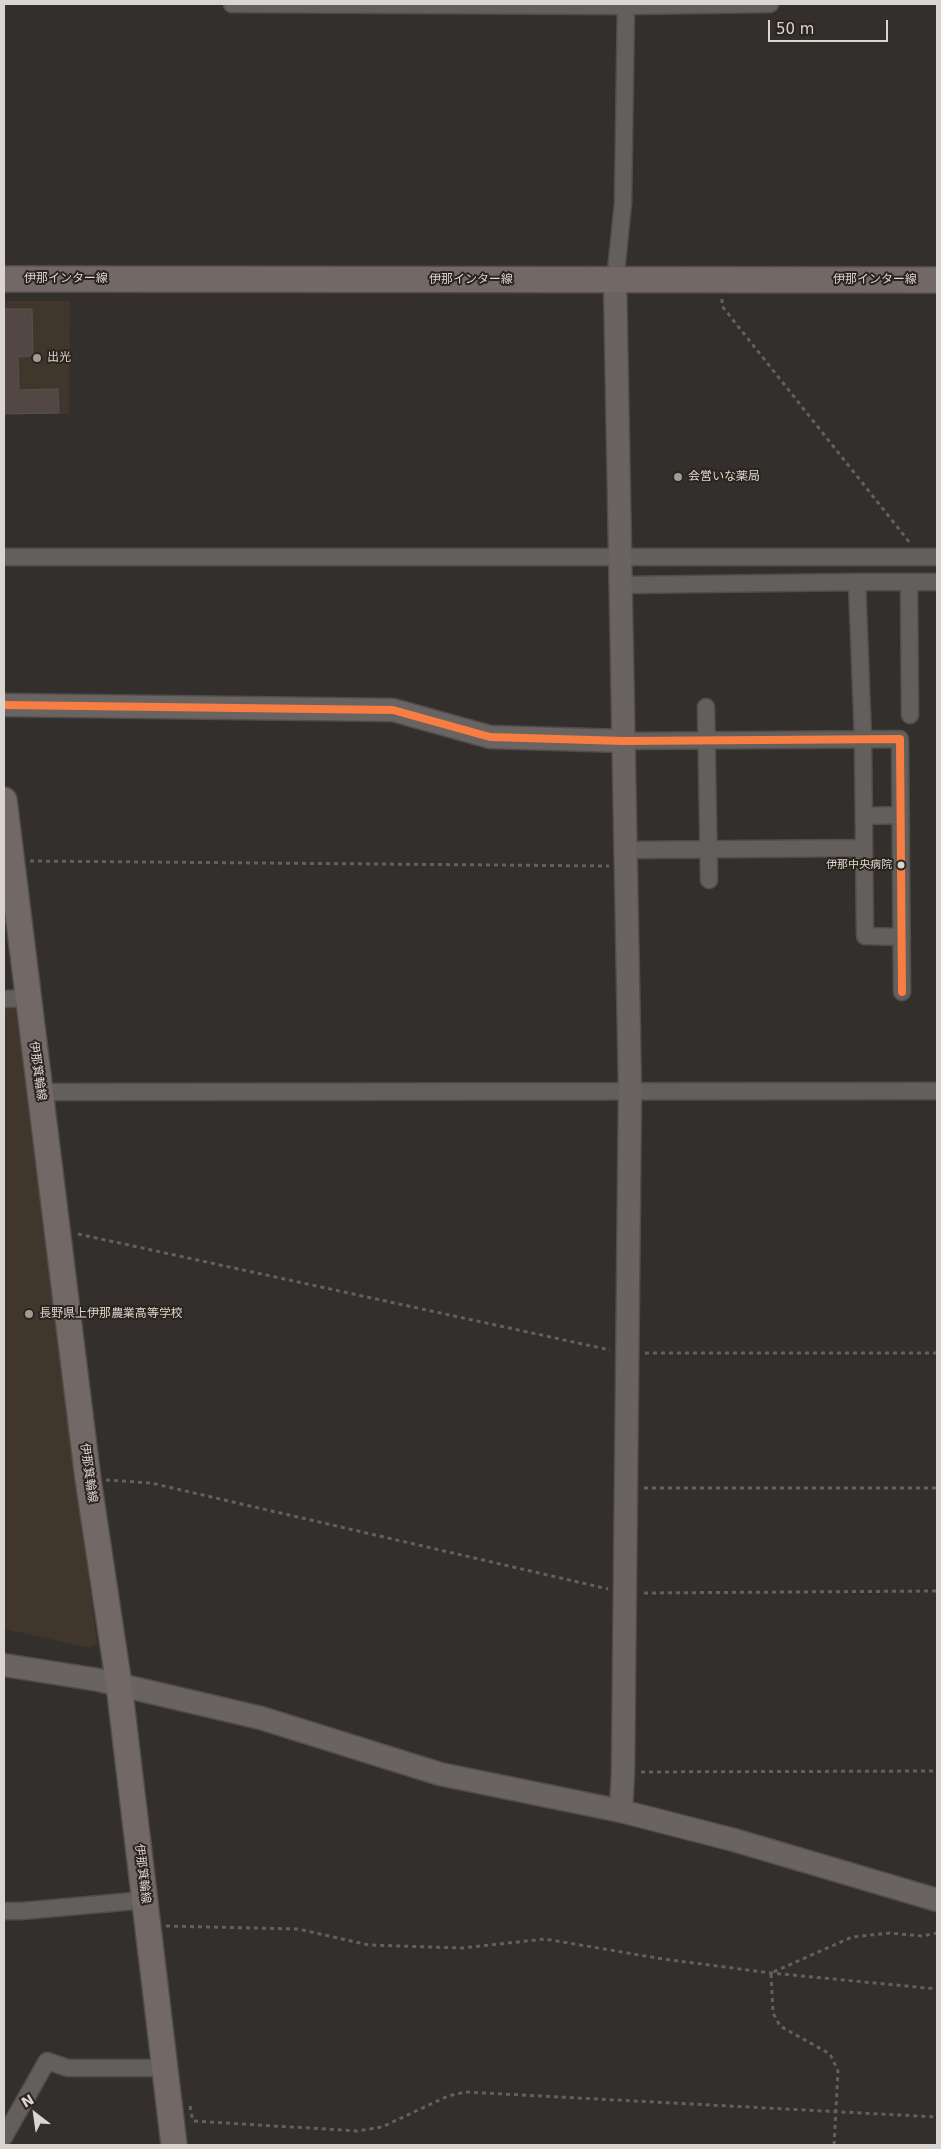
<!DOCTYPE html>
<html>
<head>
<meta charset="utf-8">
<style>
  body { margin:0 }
  #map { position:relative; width:941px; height:2149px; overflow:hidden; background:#322f2c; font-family:"DejaVu Sans",sans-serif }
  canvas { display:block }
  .frame { position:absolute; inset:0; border:5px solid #dad5d1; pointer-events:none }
  .north { position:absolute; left:10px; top:2089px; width:50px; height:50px; -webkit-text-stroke:4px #2c251e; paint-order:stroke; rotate:330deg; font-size:14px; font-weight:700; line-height:20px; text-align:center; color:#dad5d1 }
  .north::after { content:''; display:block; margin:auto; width:18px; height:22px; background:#dad5d1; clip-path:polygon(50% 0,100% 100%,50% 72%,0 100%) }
  .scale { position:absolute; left:768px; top:20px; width:120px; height:22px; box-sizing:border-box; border:2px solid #dad5d1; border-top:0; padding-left:6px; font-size:15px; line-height:18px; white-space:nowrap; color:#dad5d1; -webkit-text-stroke:4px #2c251e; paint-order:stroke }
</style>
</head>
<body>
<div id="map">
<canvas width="941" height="2149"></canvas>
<div class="frame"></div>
<div class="north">N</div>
<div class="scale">50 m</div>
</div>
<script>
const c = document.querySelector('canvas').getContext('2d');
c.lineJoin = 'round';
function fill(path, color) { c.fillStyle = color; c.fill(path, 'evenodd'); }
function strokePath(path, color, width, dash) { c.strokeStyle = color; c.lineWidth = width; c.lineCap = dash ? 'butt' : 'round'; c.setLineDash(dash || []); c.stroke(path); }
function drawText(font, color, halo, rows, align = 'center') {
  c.font = font + ' "DejaVu Sans","Noto Sans JP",sans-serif'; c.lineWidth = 4; c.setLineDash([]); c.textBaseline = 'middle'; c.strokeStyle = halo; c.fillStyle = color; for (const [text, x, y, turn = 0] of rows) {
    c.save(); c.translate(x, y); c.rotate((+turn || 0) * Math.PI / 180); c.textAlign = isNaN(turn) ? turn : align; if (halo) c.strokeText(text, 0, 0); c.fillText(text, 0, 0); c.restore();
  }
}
const built = new Path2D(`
  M 4,301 L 70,301 L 69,414 L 4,414 Z
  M 15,999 L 97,1643 L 90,1648 L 4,1629 L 4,1000 Z`);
const building = new Path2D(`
  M 5,309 L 32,309 L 33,356 L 18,357 L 19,390 L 58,389 L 59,413 L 4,414 Z`);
const path = new Path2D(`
  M 722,299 L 722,306 L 910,543
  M 30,861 L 609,866
  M 78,1234 L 610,1350
  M 645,1353 L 937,1353
  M 106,1480 L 151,1483 L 608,1589
  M 644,1488 L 937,1488
  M 644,1593 L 937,1591
  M 641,1772 L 937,1771
  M 166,1926 L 298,1929 L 369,1945 L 462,1948 L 545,1939 L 663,1959 L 771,1973 L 937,1989
  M 190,2106 L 193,2122
  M 194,2121 L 357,2131 L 382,2127 L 448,2096 L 465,2092 L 937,2117
  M 834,2145 L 838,2071 L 830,2054 L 780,2026 L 773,2013 L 771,1973 L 852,1937 L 890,1933 L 922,1936 L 937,1933`);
const street = new Path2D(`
  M 232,4 L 626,6 L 770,4
  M 615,281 L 623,203 L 626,4
  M 4,557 L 937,557
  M 857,582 L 937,582
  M 909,582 L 910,715
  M 621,585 L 857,582 L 863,740 L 865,936 L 902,937
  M 706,707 L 709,880
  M 624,741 L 900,739 L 902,992
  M 864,816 L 901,815
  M 627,850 L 864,848
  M 4,999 L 27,998
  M 40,1092 L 937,1091
  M 4,1911 L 22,1911 L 145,1900
  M 4,2137 L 47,2061 L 68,2068 L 165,2068`);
const secondary = new Path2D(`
  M 615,281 L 630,1091 L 623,1772 L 621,1811
  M 4,705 L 393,710 L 490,737 L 624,741
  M 4,1665 L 99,1680 L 261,1718 L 440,1774 L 621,1811 L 734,1840 L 937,1900`);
const primary = new Path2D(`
  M 4,279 L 937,280
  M 4,800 L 88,1479 L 119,1685 L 174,2145`);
const bus1 = new Path2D(`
  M 4,705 L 393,710 L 490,737 L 624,741 L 900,739 L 902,992`);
const markers = [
  [37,358,5,"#9f9b97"],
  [678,477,5,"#9f9b97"],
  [901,865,4.5,"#dad5d1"],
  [29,1314,5,"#9f9b97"]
];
const busNames = [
  ["伊那中央病院",892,865]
];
const streetNames = [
  ["伊那インター線",66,279],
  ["伊那インター線",471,280],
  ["伊那インター線",875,280],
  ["伊那箕輪線",37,1071,82],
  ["伊那箕輪線",88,1473,82],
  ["伊那箕輪線",142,1874,83]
];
const poiNames = [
  ["出光",47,358],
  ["会営いな薬局",688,477],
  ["長野県上伊那農業高等学校",39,1314]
];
fill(built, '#41362c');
fill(building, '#534743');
strokePath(building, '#575251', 1);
strokePath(street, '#504d4a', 19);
strokePath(secondary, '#504d4a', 25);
strokePath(primary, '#504d4a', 28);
strokePath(path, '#63615f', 3, [4, 4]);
strokePath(street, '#625f5c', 16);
strokePath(secondary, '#696462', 22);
strokePath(primary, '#726967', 25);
strokePath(bus1, '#f77d43', 8);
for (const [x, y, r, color] of markers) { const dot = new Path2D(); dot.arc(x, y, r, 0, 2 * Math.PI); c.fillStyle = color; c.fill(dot); strokePath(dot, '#2c251e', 2); }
drawText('11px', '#dad5d1', '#2c251e', busNames, 'right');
drawText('12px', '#dad5d1', '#2c251e', streetNames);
drawText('12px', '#dad5d1', '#2c251e', poiNames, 'left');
</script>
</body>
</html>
